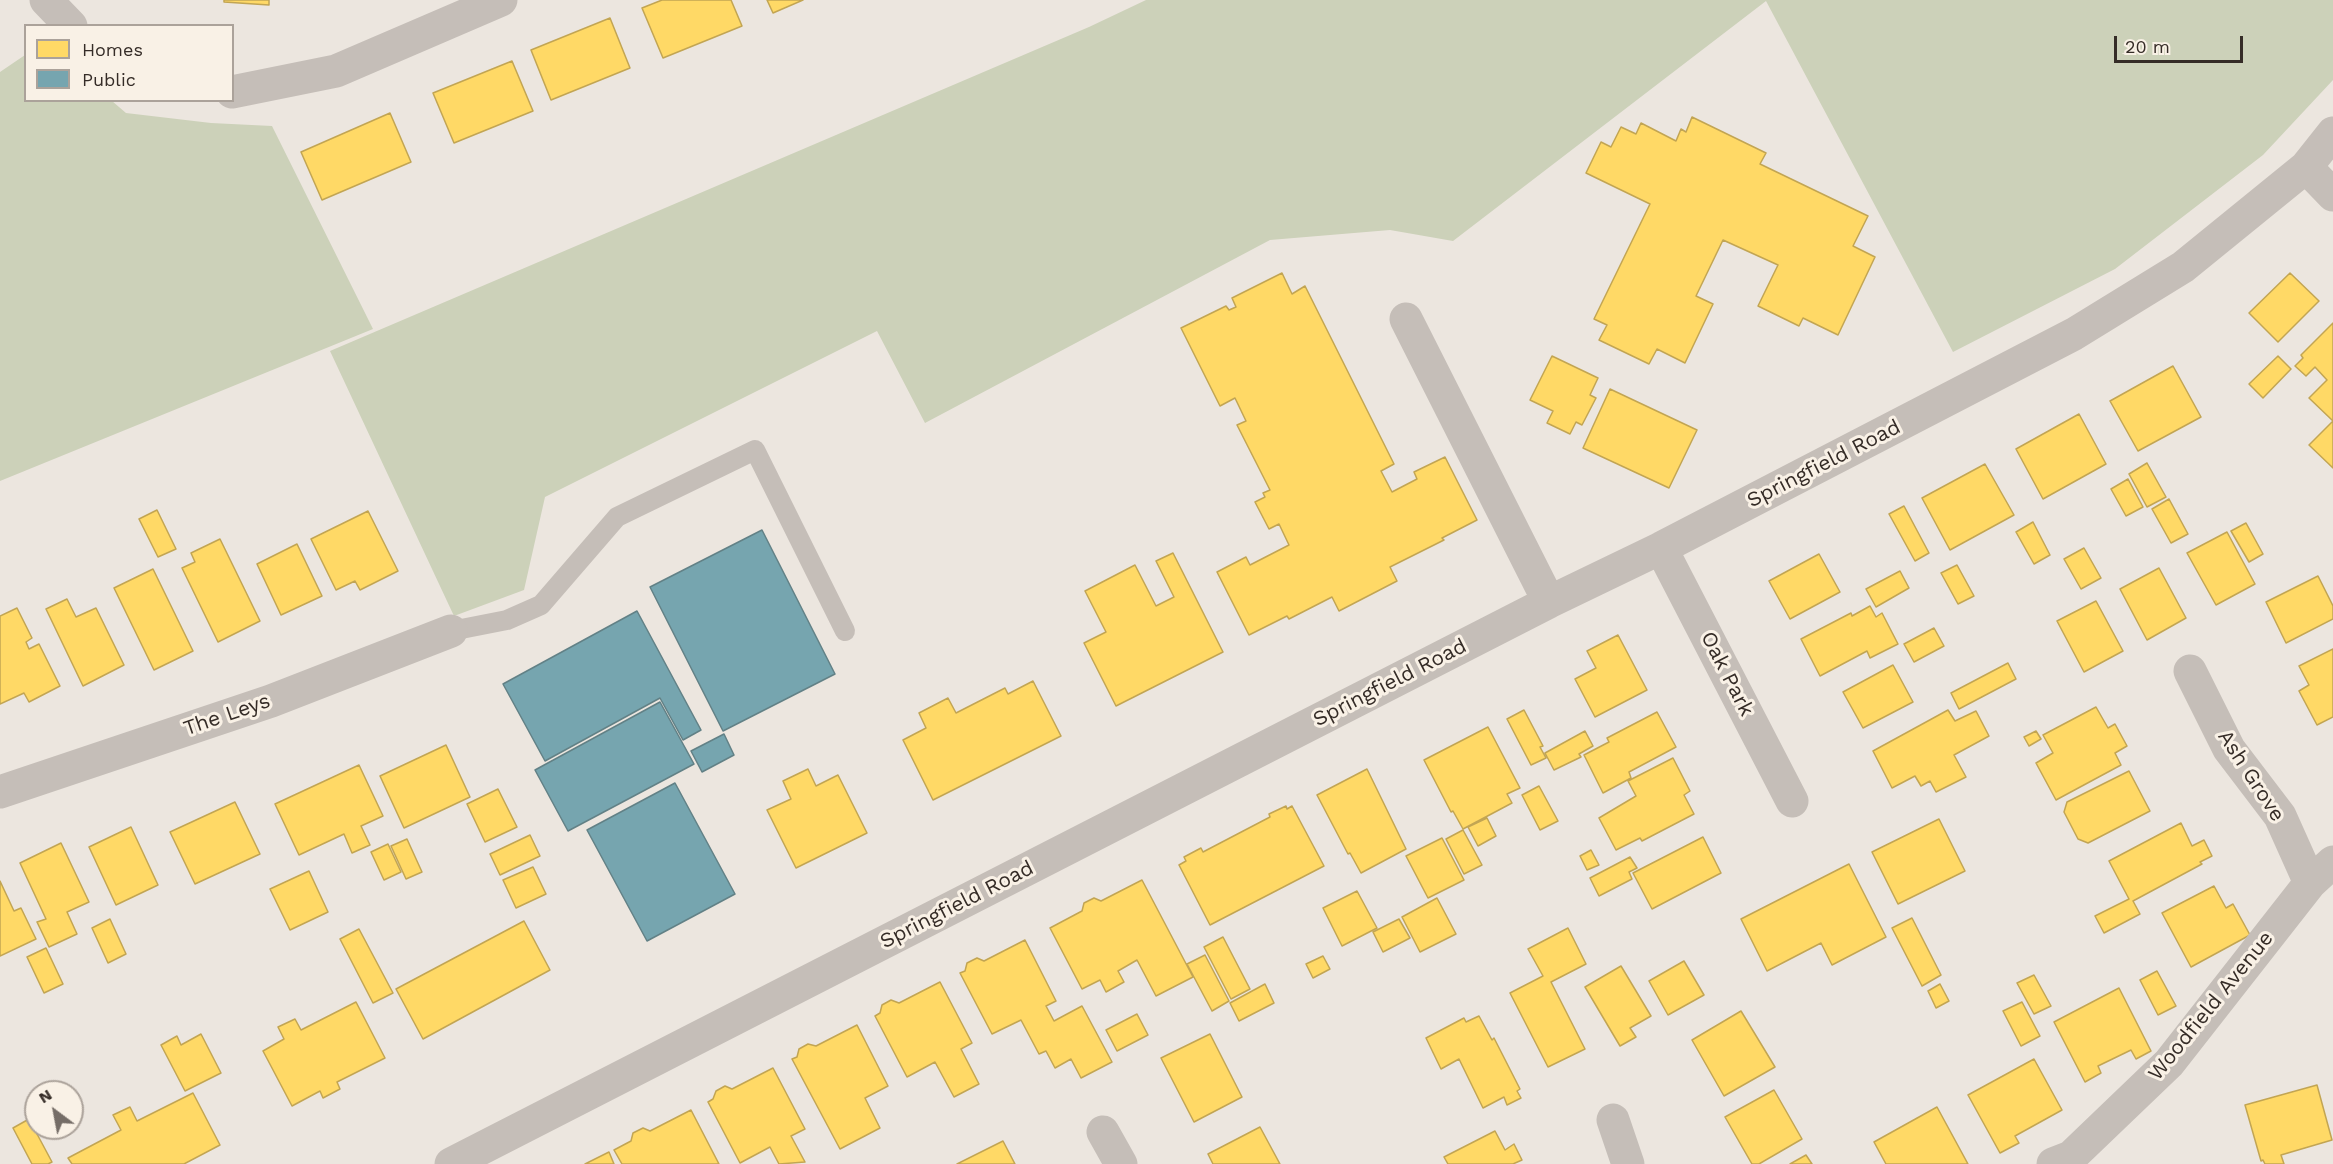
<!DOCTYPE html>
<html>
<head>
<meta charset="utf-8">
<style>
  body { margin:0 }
  #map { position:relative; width:2333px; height:1164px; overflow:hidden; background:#ece6df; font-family:"Work Sans",sans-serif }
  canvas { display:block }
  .legend { position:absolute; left:24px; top:24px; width:210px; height:78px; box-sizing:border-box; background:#f9f1e6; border:2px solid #aba29a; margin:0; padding:8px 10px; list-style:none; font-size:18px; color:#352c27 }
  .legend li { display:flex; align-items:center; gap:12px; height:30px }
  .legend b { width:30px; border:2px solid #aba29a }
  .north { position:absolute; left:24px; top:1080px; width:60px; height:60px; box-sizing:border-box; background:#f9f1e6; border:2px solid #aba29a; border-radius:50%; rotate:328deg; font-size:16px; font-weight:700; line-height:24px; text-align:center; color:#352c27 }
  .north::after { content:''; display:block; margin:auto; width:21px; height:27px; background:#756d67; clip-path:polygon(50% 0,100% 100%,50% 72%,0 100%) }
  .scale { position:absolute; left:2114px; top:36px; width:129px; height:27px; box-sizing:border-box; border:3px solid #352c27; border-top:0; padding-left:8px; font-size:18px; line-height:21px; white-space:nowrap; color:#352c27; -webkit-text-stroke:4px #f9f1e6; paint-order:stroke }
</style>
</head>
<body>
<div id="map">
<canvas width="2333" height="1164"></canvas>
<ul class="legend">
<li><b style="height:16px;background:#ffd966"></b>Homes</li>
<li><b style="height:16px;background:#76a5af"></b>Public</li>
</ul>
<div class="north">N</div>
<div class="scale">20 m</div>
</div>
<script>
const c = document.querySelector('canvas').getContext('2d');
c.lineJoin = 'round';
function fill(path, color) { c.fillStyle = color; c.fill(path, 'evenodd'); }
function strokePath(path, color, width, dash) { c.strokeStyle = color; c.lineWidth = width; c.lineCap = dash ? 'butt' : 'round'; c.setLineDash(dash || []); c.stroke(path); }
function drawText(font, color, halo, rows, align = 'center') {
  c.font = font + ' "Work Sans",sans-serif'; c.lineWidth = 6; c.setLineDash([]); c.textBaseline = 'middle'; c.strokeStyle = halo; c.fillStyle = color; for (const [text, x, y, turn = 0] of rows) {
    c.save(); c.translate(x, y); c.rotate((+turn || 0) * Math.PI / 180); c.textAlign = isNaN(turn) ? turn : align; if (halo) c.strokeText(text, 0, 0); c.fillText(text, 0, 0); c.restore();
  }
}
const green = new Path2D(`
  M 1146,0 L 2333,0 L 2333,80 L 2263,155 L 2115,269 L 1953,352 L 1766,1 L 1453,241 L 1390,230 L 1270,240 L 925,423 L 877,331 L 545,497 L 524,590 L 454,616 L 330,351 L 1089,27 Z
  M 25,55 L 26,100 L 112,101 L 126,113 L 211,123 L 272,126 L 373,329 L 0,481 L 0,72 Z`);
const homes = new Path2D(`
  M 224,0 L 269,0 L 269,5 L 224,2 Z
  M 662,0 L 731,0 L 742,26 L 663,58 L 642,8 Z
  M 767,0 L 803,0 L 773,13 Z
  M 610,18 L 630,68 L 551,100 L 531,50 Z
  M 512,61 L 533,111 L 454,143 L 433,93 Z
  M 390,113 L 411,162 L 322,200 L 301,152 Z
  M 1692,117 L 1766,153 L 1760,164 L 1868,216 L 1853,246 L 1875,257 L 1838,335 L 1803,318 L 1799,326 L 1758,306 L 1778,265 L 1723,240 L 1696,296 L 1713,304 L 1685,363 L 1657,349 L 1649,364 L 1599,340 L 1607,325 L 1594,319 L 1650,204 L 1586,173 L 1601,142 L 1611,147 L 1621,127 L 1636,134 L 1641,123 L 1676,141 L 1681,129 L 1686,132 Z
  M 1282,273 L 1292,294 L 1305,286 L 1394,464 L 1381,471 L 1392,492 L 1417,479 L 1414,472 L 1445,457 L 1477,520 L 1442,538 L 1444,540 L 1390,567 L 1397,581 L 1339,611 L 1332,597 L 1289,619 L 1287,616 L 1249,635 L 1217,572 L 1246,557 L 1250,565 L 1289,545 L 1279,524 L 1269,529 L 1255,502 L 1265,497 L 1263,493 L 1270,490 L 1237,425 L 1246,421 L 1235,398 L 1220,406 L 1181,328 L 1226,306 L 1229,310 L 1236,307 L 1232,298 Z
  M 2290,273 L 2319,301 L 2278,342 L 2249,313 Z
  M 2333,323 L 2333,468 L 2309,445 L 2333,421 L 2309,398 L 2327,380 L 2315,367 L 2306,376 L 2295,366 L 2303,358 L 2301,355 Z
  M 1552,356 L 1598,378 L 1590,395 L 1596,398 L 1582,425 L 1576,422 L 1570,434 L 1547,423 L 1553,411 L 1530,400 Z
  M 2278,356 L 2291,369 L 2263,398 L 2249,384 Z
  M 2173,366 L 2201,417 L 2138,451 L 2110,401 Z
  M 1610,389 L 1697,430 L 1669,488 L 1583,448 Z
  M 2079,414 L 2106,464 L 2043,499 L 2016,449 Z
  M 2147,463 L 2166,497 L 2147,507 L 2129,474 Z
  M 1985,464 L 2014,515 L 1950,550 L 1922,498 Z
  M 2128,479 L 2143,507 L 2126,516 L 2111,489 Z
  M 2169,499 L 2188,534 L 2171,543 L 2152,509 Z
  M 1904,506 L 1929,553 L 1915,561 L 1889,514 Z
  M 157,510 L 176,549 L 158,557 L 139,519 Z
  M 368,511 L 398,571 L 360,590 L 355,581 L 336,590 L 311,539 Z
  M 2033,522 L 2050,555 L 2034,564 L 2016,532 Z
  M 2246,523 L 2263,554 L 2249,562 L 2231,531 Z
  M 2227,532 L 2255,584 L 2216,605 L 2187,553 Z
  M 220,539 L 260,621 L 218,642 L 182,568 L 195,562 L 191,553 Z
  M 297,544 L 322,596 L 281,615 L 257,564 Z
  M 2084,548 L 2101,578 L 2081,589 L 2064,559 Z
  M 1173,553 L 1223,652 L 1116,706 L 1084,643 L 1106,632 L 1085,591 L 1135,565 L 1156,606 L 1174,597 L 1156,561 Z
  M 1819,554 L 1840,592 L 1790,619 L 1769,581 Z
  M 1957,565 L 1974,596 L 1958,604 L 1941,573 Z
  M 2159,568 L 2186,618 L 2147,640 L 2120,589 Z
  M 153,569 L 193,651 L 154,670 L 114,588 Z
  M 1900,571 L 1909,588 L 1876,607 L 1866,589 Z
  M 2318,576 L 2333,606 L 2333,619 L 2286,643 L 2266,602 Z
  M 67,599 L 76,617 L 96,608 L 124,665 L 83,686 L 46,609 Z
  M 2096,601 L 2123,651 L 2084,672 L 2057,621 Z
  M 1870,606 L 1876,617 L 1882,613 L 1898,644 L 1870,658 L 1867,651 L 1820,676 L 1801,639 L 1851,613 L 1852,616 Z
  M 17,608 L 32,638 L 26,642 L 29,649 L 39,644 L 60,686 L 29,702 L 24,693 L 0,704 L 0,616 Z
  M 1934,628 L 1944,646 L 1914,662 L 1904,644 Z
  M 1618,635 L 1647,690 L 1595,717 L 1575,679 L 1596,668 L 1587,651 Z
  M 2333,649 L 2333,717 L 2317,725 L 2299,691 L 2309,685 L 2299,666 Z
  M 2008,663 L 2016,679 L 1959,709 L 1951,693 Z
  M 1893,665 L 1913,702 L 1863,728 L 1843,692 Z
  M 1033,681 L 1061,736 L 933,800 L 903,740 L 926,728 L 919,713 L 948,698 L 956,713 L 1005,688 L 1008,694 Z
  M 2096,707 L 2108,728 L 2115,724 L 2127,746 L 2115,753 L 2121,765 L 2056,800 L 2036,763 L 2053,753 L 2043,735 Z
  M 1524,710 L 1543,746 L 1540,747 L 1546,758 L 1531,765 L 1507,719 Z
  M 1948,710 L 1955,721 L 1976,711 L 1989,736 L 1954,755 L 1966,777 L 1936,792 L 1930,781 L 1921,786 L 1915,776 L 1892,788 L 1873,751 Z
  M 1657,712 L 1676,747 L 1629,772 L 1631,778 L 1603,793 L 1584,755 L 1609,742 L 1607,738 Z
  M 1488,727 L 1520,788 L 1507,794 L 1512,803 L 1463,829 L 1453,811 L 1451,812 L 1424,760 Z
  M 1585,731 L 1593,746 L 1579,754 L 1581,757 L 1554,770 L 1545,753 Z
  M 2036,731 L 2041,739 L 2029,746 L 2024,737 Z
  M 446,745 L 470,797 L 404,828 L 380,776 Z
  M 1673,758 L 1690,791 L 1684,795 L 1694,814 L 1642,841 L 1640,838 L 1616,850 L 1599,818 L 1636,796 L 1628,781 Z
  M 359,765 L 383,816 L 361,826 L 370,845 L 352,853 L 344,834 L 299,855 L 275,804 Z
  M 808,769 L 816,786 L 838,775 L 867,833 L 796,868 L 767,810 L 791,799 L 783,781 Z
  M 1367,769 L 1406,849 L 1361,873 L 1350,853 L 1348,854 L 1317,795 Z
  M 2129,771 L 2150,811 L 2088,843 L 2078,839 L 2064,812 L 2067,802 Z
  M 1539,786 L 1558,821 L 1540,830 L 1522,795 Z
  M 498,789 L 517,827 L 485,842 L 467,804 Z
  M 235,802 L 260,854 L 195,884 L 170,832 Z
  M 1286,806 L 1287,809 L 1292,806 L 1324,866 L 1210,925 L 1179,865 L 1186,861 L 1184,857 L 1201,848 L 1203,852 L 1270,817 L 1269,814 Z
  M 1487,818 L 1496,836 L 1478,846 L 1468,827 Z
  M 1939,819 L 1965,871 L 1898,904 L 1872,852 Z
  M 2181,823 L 2192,846 L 2204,840 L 2212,856 L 2200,862 L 2202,864 L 2133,901 L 2140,914 L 2104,933 L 2095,916 L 2129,899 L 2109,861 Z
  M 131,827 L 158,885 L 116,905 L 89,847 Z
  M 1463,830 L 1482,865 L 1464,874 L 1446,839 Z
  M 530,835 L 540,856 L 500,875 L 490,854 Z
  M 1703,837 L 1721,873 L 1652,909 L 1633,873 Z
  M 1442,838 L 1464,880 L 1428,898 L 1406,856 Z
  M 407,839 L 422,872 L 406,879 L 391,846 Z
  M 61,843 L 89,902 L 67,912 L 77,934 L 49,947 L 37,922 L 46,919 L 20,863 Z
  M 388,844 L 401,872 L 384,880 L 371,852 Z
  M 1591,850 L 1599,865 L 1587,870 L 1580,856 Z
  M 1630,857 L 1637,868 L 1629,872 L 1632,879 L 1599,896 L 1590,878 Z
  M 1849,864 L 1886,937 L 1832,965 L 1821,943 L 1767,971 L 1741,919 Z
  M 533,867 L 546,894 L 516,908 L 503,880 Z
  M 309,871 L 328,912 L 290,930 L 270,889 Z
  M 1142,880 L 1193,977 L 1156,996 L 1137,960 L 1118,971 L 1124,982 L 1106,992 L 1100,980 L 1082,989 L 1050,928 L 1082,911 L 1084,903 L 1094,898 L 1101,901 Z
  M 0,881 L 14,911 L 21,908 L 36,939 L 0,956 Z
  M 2214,886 L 2226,908 L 2233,904 L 2250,935 L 2191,967 L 2162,913 Z
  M 1357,891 L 1377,928 L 1342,946 L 1323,908 Z
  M 1437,898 L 1456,934 L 1420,952 L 1402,917 Z
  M 1912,918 L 1941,975 L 1922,986 L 1892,928 Z
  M 110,919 L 126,954 L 108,963 L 92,928 Z
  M 1399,919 L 1410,938 L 1383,952 L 1373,932 Z
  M 524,921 L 550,970 L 423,1039 L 396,989 Z
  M 1568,928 L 1586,964 L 1551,982 L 1585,1049 L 1548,1067 L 1510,993 L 1543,976 L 1528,949 Z
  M 359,929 L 393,993 L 373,1003 L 340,939 Z
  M 1223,937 L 1250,989 L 1231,999 L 1204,947 Z
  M 1025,940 L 1056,1001 L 1046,1006 L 1054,1021 L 1082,1006 L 1112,1062 L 1081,1078 L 1071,1059 L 1055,1068 L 1046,1051 L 1039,1054 L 1021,1020 L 992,1034 L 960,973 L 965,971 L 967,963 L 977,958 L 984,961 Z
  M 46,948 L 63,984 L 44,993 L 27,957 Z
  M 1205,955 L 1229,1001 L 1212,1011 L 1187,964 Z
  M 1323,956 L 1330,969 L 1313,978 L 1306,964 Z
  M 1684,961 L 1704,995 L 1668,1015 L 1649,981 Z
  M 1621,966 L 1651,1016 L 1630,1028 L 1636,1037 L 1620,1046 L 1585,987 Z
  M 2157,971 L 2176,1006 L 2158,1015 L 2140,980 Z
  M 2034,975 L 2051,1006 L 2034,1014 L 2017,983 Z
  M 940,982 L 972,1043 L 961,1049 L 979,1084 L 954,1097 L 935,1062 L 907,1077 L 875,1016 L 880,1013 L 882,1005 L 891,1000 L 899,1003 Z
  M 1265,984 L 1274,1003 L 1239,1021 L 1230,1003 Z
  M 1940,984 L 1949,1001 L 1936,1008 L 1928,991 Z
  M 2119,988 L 2151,1051 L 2136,1059 L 2131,1050 L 2098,1066 L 2101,1073 L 2085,1082 L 2054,1022 Z
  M 356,1002 L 385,1058 L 337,1082 L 340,1089 L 323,1098 L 320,1091 L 292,1106 L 263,1051 L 284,1039 L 278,1027 L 295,1019 L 301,1030 Z
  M 2022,1002 L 2040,1036 L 2021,1046 L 2003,1011 Z
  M 1741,1011 L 1775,1067 L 1724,1096 L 1692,1040 Z
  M 1137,1014 L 1148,1035 L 1117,1051 L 1106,1030 Z
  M 1479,1016 L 1492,1040 L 1494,1038 L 1520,1089 L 1517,1091 L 1521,1098 L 1507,1105 L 1504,1097 L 1483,1108 L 1459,1059 L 1441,1069 L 1426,1038 L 1464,1018 L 1466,1022 Z
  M 857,1025 L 888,1086 L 865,1098 L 880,1128 L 840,1149 L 792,1059 L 797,1057 L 799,1049 L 808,1044 L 816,1046 Z
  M 201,1034 L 221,1073 L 185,1091 L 161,1045 L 177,1036 L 181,1045 Z
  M 1210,1034 L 1242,1097 L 1194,1122 L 1161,1058 Z
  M 2034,1059 L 2062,1110 L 2015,1136 L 2019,1143 L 2000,1153 L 1968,1095 Z
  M 773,1068 L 805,1129 L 791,1136 L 805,1162 L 779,1164 L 770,1147 L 740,1163 L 708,1102 L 713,1099 L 716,1091 L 725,1086 L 732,1089 Z
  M 2317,1085 L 2332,1140 L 2281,1155 L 2284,1164 L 2265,1164 L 2263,1160 L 2261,1161 L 2245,1105 Z
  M 1774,1090 L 1802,1139 L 1759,1164 L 1752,1164 L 1725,1117 Z
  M 193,1093 L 220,1145 L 184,1164 L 72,1164 L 68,1158 L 121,1130 L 113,1115 L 130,1107 L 137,1121 Z
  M 1937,1107 L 1968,1164 L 1886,1164 L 1874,1142 Z
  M 691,1110 L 719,1164 L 622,1164 L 614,1150 L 631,1141 L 633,1133 L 643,1128 L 650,1131 Z
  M 29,1119 L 52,1162 L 48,1164 L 32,1164 L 13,1128 Z
  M 1260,1127 L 1280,1164 L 1213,1164 L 1208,1154 Z
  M 1495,1131 L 1505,1150 L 1514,1144 L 1522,1160 L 1513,1164 L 1448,1164 L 1444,1157 Z
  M 1003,1141 L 1015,1164 L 957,1164 Z
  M 609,1152 L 614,1164 L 585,1164 Z
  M 1806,1155 L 1812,1164 L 1790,1164 Z`);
const public = new Path2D(`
  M 762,530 L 835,674 L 723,731 L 650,587 Z
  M 637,611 L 701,730 L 683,740 L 660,698 L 545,761 L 503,684 Z
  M 660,702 L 694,764 L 568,831 L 535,770 Z
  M 724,734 L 734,755 L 702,772 L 691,751 Z
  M 675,783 L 735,894 L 647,941 L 587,830 Z`);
const service = new Path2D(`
  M 451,631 L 507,620 L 541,605 L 617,517 L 755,450 L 845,631`);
const minor = new Path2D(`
  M 46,0 L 71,26
  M 232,92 L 336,71 L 501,0
  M 2306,167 L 2333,195
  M 1406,319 L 1549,602
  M 1661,548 L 1792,801
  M 2190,671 L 2229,749 L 2280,816 L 2310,883
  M 0,792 L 271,701 L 451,631
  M 1613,1120 L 1628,1164
  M 1103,1132 L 1121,1164
  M 451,1164 L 1549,602 L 1661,548 L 2074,334 L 2183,267 L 2306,167 L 2333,133
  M 2053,1164 L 2071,1157 L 2169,1063 L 2310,883 L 2333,862`);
const streetNames = [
  ["Springfield Road",1824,464,-27],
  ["Oak Park",1727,674,63],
  ["Springfield Road",1390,683,-27],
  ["The Leys",227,715,-19],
  ["Ash Grove",2251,776,57],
  ["Springfield Road",957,905,-27],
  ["Woodfield Avenue",2211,1006,-51]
];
fill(green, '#ccd1b9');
fill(homes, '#ffd966');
strokePath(homes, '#c2a553', 1.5);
fill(public, '#76a5af');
strokePath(public, '#628186', 1.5);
strokePath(service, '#c5beb8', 20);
strokePath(minor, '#c5beb8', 33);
drawText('21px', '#352c27', '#f9f1e6', streetNames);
</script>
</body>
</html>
